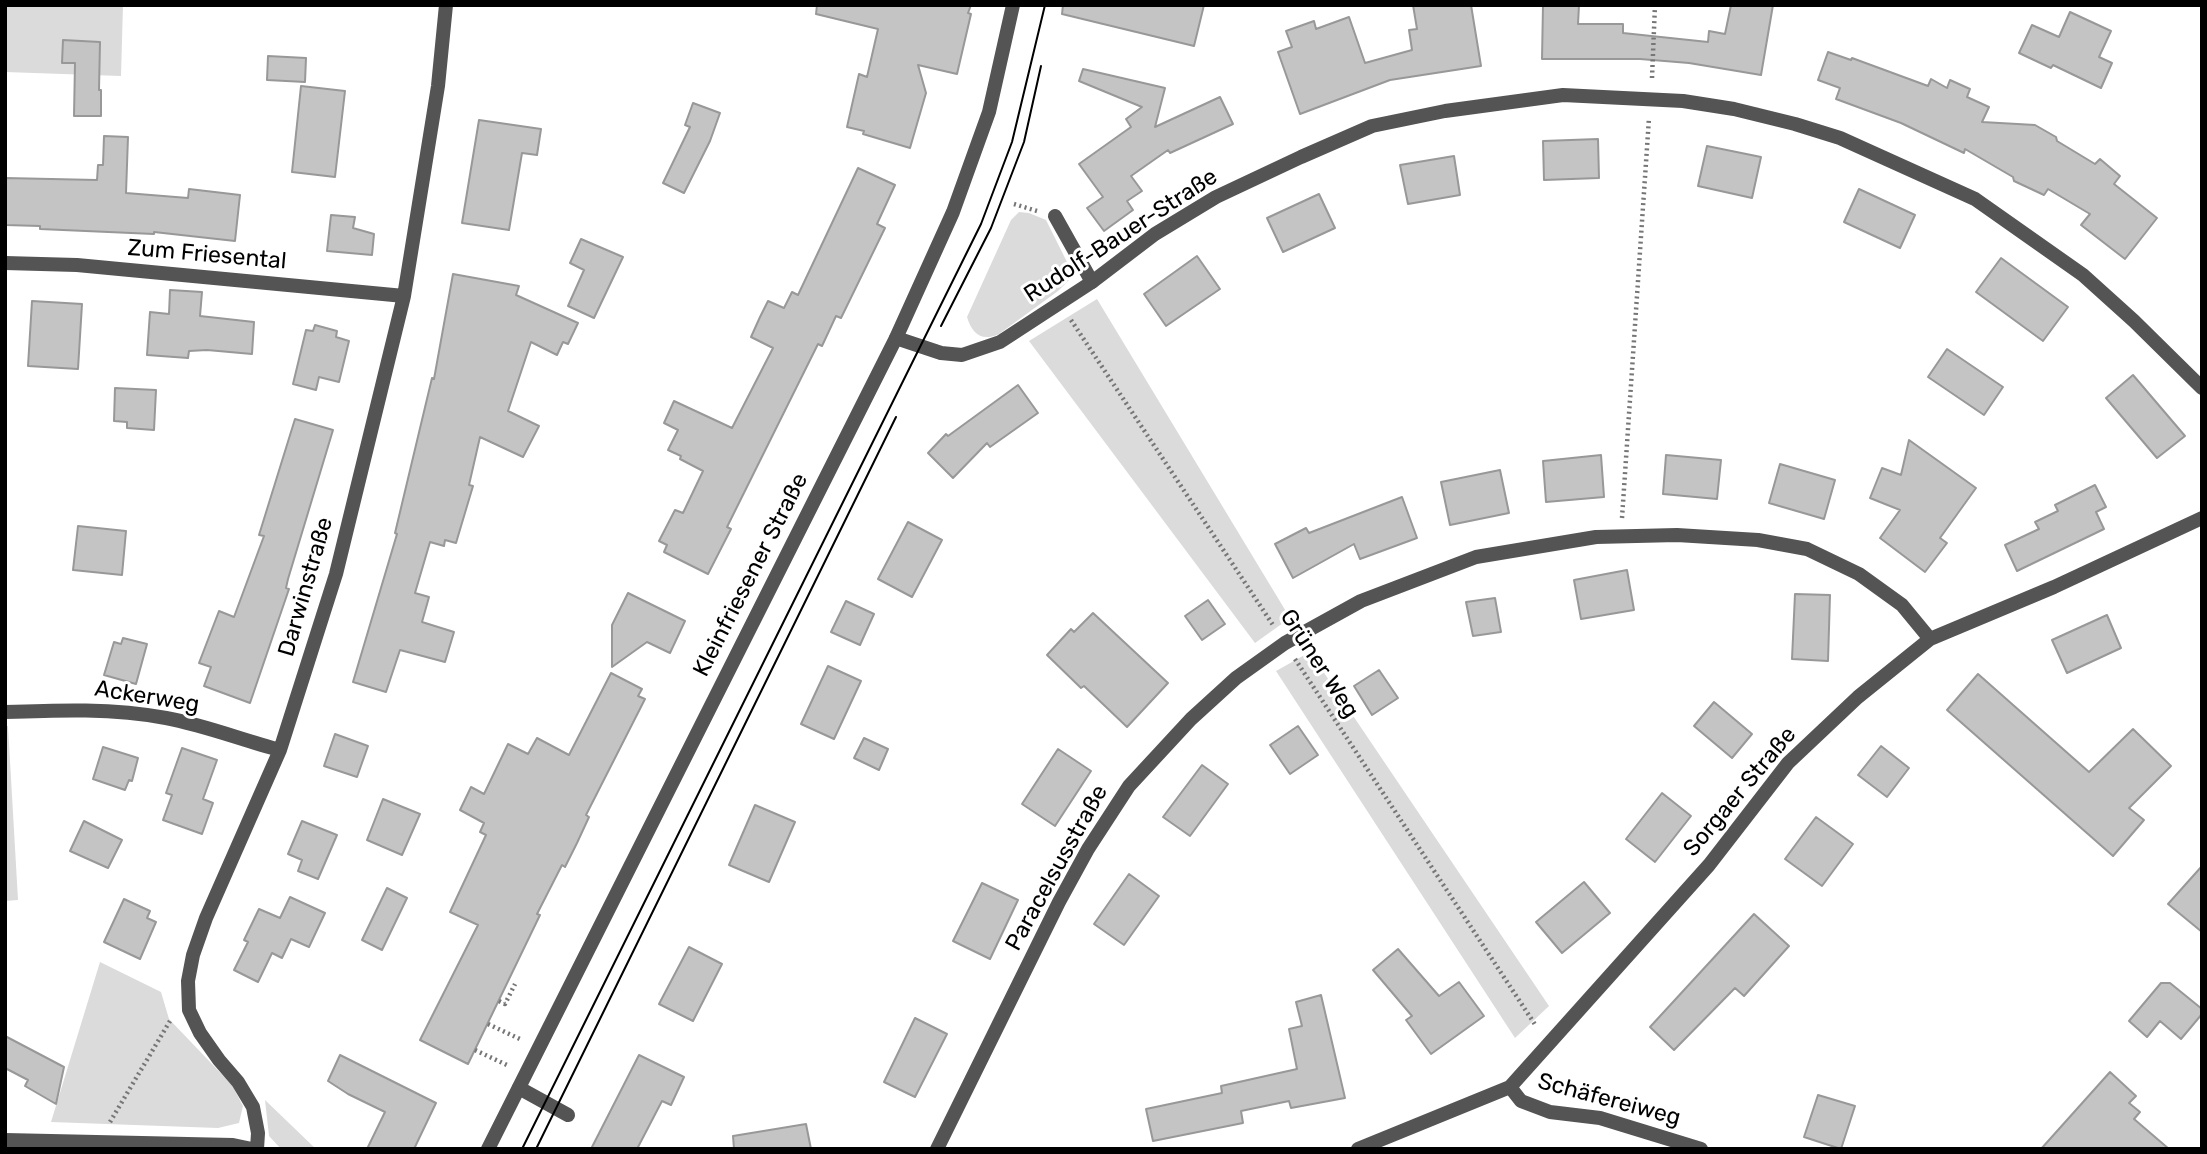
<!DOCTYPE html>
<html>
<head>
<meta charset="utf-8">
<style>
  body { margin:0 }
  #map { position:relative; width:2207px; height:1154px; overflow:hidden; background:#fff; font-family:Rubik,sans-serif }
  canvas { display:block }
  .frame { position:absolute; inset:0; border:7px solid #000; pointer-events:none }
</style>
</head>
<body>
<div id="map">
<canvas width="2207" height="1154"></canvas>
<div class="frame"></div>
</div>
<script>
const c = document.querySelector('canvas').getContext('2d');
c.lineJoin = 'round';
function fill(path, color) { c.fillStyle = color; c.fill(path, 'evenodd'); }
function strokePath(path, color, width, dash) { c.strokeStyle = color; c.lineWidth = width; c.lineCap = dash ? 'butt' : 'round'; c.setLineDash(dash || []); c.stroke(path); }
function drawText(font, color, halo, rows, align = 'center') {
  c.font = font + ' Rubik,sans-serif'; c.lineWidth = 6; c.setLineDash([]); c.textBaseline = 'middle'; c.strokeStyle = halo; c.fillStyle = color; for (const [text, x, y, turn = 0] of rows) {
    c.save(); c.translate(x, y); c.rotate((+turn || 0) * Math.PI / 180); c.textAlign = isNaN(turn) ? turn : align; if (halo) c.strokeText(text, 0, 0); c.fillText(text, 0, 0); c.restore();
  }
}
const green = new Path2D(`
  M 5,5 L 123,5 L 121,76 L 5,72 Z
  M 1019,212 L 1029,213 L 1046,220 L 1068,264 L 1071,278 L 1058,291 L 999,334 C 982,342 972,334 967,317 L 1011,220 Z
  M 1097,299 L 1290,618 L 1255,643 L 1029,341 Z
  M 1310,652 L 1549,1006 L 1515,1038 L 1276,671 Z
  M 5,726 L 8,726 L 18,900 L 5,901 Z
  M 100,962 L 161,992 L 169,1019 L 232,1085 L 243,1106 L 239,1123 L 218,1128 L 51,1122 Z
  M 265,1100 L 316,1149 L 281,1149 L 269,1136 Z`);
const building = new Path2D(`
  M 817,5 L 971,5 L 968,13 L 971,14 L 957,74 L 918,65 L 926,93 L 910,148 L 863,134 L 864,131 L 847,127 L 859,74 L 867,77 L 878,29 L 816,14 Z
  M 1063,5 L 1204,5 L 1194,46 L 1062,14 Z
  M 1413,5 L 1471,5 L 1481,66 L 1390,80 L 1300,114 L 1278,52 L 1292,47 L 1286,31 L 1314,21 L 1316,29 L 1349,17 L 1365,63 L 1412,50 L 1409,30 L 1417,29 Z
  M 1543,5 L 1579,5 L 1578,24 L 1623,24 L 1623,33 L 1708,42 L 1709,31 L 1725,34 L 1731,5 L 1773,5 L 1761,75 L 1689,63 L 1640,59 L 1542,59 Z
  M 2070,12 L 2111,31 L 2099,57 L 2112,63 L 2101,88 L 2053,65 L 2051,68 L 2019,53 L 2032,25 L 2059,37 Z
  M 63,40 L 100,42 L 99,90 L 101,90 L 101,116 L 74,116 L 75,63 L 62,63 Z
  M 1828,52 L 1851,60 L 1852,58 L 1928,86 L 1931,79 L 1947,88 L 1950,80 L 1970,89 L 1967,97 L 1989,107 L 1982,122 L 2035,125 L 2056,137 L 2057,141 L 2095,164 L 2100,159 L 2120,176 L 2114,184 L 2157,218 L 2125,259 L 2081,225 L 2090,214 L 2048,189 L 2044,195 L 2014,181 L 2013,177 L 1965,149 L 1964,153 L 1901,123 L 1836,99 L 1840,88 L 1818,80 Z
  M 268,56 L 306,58 L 305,82 L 267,80 Z
  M 1083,69 L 1165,88 L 1155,127 L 1220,97 L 1233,124 L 1170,153 L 1168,150 L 1131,176 L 1142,191 L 1127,201 L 1133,210 L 1104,231 L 1087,208 L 1103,197 L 1079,164 L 1131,127 L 1126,119 L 1142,107 L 1079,81 Z
  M 301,86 L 345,91 L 335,177 L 292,172 Z
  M 693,103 L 720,113 L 710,141 L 684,193 L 663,183 L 690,127 L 685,125 Z
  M 479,120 L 541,129 L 537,155 L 522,153 L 509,230 L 462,223 Z
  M 104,136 L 128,137 L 126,193 L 188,198 L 189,189 L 240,195 L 235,241 L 154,232 L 154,234 L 40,229 L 40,226 L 5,225 L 5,178 L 97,180 L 98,165 L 103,165 Z
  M 1598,139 L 1599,178 L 1544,180 L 1543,141 Z
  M 1707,146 L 1761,157 L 1752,198 L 1698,186 Z
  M 1454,156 L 1460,195 L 1408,204 L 1400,165 Z
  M 858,168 L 895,185 L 877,224 L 885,228 L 841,318 L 836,316 L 822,346 L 818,344 L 727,527 L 731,529 L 708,574 L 664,552 L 667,545 L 659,541 L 675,510 L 683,513 L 703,471 L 680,459 L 681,456 L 668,450 L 678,430 L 664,423 L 674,401 L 732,428 L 773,348 L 751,337 L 760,317 L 768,301 L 784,308 L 792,292 L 798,295 Z
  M 1859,189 L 1915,215 L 1900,248 L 1844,222 Z
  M 1319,194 L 1335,228 L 1283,252 L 1267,218 Z
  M 331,215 L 355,217 L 353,228 L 374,234 L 372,255 L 327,251 Z
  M 581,239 L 623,257 L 594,318 L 568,306 L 584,270 L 570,263 Z
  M 1197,256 L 1220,289 L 1166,326 L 1144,294 Z
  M 2001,258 L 2068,307 L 2043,341 L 1976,292 Z
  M 453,274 L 519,286 L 516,295 L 578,323 L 568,344 L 563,342 L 557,355 L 531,342 L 508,411 L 539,426 L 523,457 L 480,437 L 469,485 L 473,486 L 456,543 L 445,540 L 444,546 L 430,542 L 415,593 L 429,597 L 422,622 L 454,632 L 445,662 L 400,650 L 386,692 L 353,682 L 397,534 L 395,533 L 432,378 L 434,379 Z
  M 170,290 L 202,292 L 200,316 L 254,322 L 252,354 L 207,350 L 189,351 L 188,358 L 147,355 L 150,312 L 169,314 Z
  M 32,301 L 82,304 L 78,369 L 28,366 Z
  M 315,325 L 337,331 L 336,337 L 349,341 L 339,382 L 319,377 L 316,390 L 293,384 L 306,330 L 313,331 Z
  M 1947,349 L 2003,387 L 1984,415 L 1928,377 Z
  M 2133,375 L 2185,436 L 2157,458 L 2106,398 Z
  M 1018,385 L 1038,413 L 990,447 L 987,443 L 953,478 L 928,453 L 946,434 L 948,436 Z
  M 115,388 L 156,390 L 154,430 L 127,428 L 127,422 L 114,421 Z
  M 295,419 L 333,430 L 288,579 L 286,588 L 289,589 L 250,703 L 204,686 L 211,667 L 199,663 L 219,611 L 234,617 L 264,536 L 259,535 Z
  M 1909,440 L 1976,488 L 1940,538 L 1947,543 L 1925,572 L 1880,538 L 1900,510 L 1870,498 L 1882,468 L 1901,475 Z
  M 1601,455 L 1604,497 L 1546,502 L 1543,461 Z
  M 1666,455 L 1721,460 L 1717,499 L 1663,494 Z
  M 1780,464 L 1835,480 L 1824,519 L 1769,503 Z
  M 1500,470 L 1509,513 L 1450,525 L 1441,482 Z
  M 2095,485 L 2106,507 L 2096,512 L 2104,529 L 2017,571 L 2005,545 L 2039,529 L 2035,522 L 2058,511 L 2055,505 Z
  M 1402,497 L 1417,538 L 1360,559 L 1354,544 L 1293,578 L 1275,544 L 1306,528 L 1309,533 Z
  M 908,522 L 942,540 L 912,597 L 878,579 Z
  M 78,526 L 126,531 L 122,575 L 73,570 Z
  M 1627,570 L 1634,610 L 1581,619 L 1574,580 Z
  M 628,593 L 685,621 L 670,653 L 647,642 L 612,667 L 612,625 Z
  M 1795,594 L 1830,595 L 1828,661 L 1792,659 Z
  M 1495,598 L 1501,632 L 1473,636 L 1466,602 Z
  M 1208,600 L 1225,624 L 1202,640 L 1185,616 Z
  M 846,601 L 874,614 L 860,645 L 831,632 Z
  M 1093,613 L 1168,683 L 1127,727 L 1084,686 L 1081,688 L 1047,655 L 1071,629 L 1074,632 Z
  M 2107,615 L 2121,648 L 2067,673 L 2052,640 Z
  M 123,638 L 147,644 L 136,684 L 104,675 L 114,642 L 121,644 Z
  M 828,666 L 861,681 L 834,739 L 801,724 Z
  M 1379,670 L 1398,698 L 1372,715 L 1354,686 Z
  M 611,673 L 642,689 L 638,696 L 645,699 L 586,815 L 589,817 L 577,843 L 565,867 L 562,865 L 537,914 L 540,915 L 468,1064 L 420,1040 L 478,925 L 450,912 L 486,835 L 480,832 L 484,823 L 460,810 L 471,787 L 484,794 L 508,744 L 528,754 L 537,738 L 569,755 Z
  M 1978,674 L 2089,772 L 2133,729 L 2171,766 L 2129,808 L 2144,820 L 2113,856 L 1947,710 Z
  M 1714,702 L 1752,734 L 1732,758 L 1694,726 Z
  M 1298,726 L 1318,755 L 1290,774 L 1270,745 Z
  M 335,734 L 368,746 L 357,777 L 324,766 Z
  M 864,738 L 888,749 L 879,770 L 854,758 Z
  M 1881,746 L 1909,768 L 1887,797 L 1858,775 Z
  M 103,747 L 138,758 L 132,781 L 129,780 L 125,790 L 93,779 Z
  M 182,748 L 217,760 L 203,799 L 213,803 L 202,834 L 163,820 L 172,795 L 166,793 Z
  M 1058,749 L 1091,771 L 1055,826 L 1022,804 Z
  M 1202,765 L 1228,784 L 1190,836 L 1163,817 Z
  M 1662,793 L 1691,816 L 1655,862 L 1626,839 Z
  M 383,799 L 420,814 L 402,855 L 367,840 Z
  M 755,805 L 795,822 L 769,882 L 729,865 Z
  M 1816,817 L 1853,844 L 1822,886 L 1785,859 Z
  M 84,821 L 122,840 L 108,868 L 70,851 Z
  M 302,821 L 337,835 L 318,879 L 298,871 L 302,860 L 288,854 Z
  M 2202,866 L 2202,932 L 2168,904 Z
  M 1129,874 L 1159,896 L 1124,945 L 1094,924 Z
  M 1584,882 L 1610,913 L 1562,953 L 1536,922 Z
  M 982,883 L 1018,900 L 990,959 L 953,941 Z
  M 387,888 L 407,898 L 382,950 L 362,940 Z
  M 290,897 L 325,913 L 309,947 L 291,939 L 282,958 L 272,953 L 258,982 L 234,970 L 248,942 L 244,940 L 259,909 L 280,918 Z
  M 124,899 L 150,911 L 147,918 L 156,922 L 140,959 L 104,942 Z
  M 1754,914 L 1789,946 L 1744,996 L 1735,988 L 1674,1050 L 1650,1027 Z
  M 689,947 L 722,964 L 693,1021 L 659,1004 Z
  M 1398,949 L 1439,996 L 1459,982 L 1484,1016 L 1431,1054 L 1406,1020 L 1412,1016 L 1373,970 Z
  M 2161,983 L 2170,983 L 2202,1009 L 2202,1014 L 2181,1039 L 2160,1021 L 2147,1037 L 2129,1021 Z
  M 1321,995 L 1345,1098 L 1291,1108 L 1289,1101 L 1241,1111 L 1243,1123 L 1153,1141 L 1146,1109 L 1222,1093 L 1221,1086 L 1297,1069 L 1289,1029 L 1302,1026 L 1296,1002 Z
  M 915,1018 L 947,1034 L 915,1097 L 884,1082 Z
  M 5,1036 L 64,1067 L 56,1104 L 25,1086 L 28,1080 L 5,1068 Z
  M 340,1055 L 436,1103 L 414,1149 L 367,1149 L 385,1112 L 348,1094 L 328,1081 Z
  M 639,1055 L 684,1077 L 671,1105 L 662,1101 L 637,1149 L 591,1149 Z
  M 2110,1072 L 2136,1096 L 2129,1103 L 2140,1112 L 2134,1119 L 2169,1149 L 2041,1149 Z
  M 1818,1095 L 1855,1106 L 1841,1149 L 1804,1137 Z
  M 806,1124 L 811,1149 L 734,1149 L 733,1136 Z`);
const path = new Path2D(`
  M 1652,78 L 1655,5
  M 1014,204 L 1037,211
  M 1071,320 L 1273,625
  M 1622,518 L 1649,118
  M 1295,659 L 1536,1026
  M 499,1001 L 505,1004 L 515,984
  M 488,1024 L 522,1040
  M 475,1050 L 509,1066
  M 110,1122 L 170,1021`);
const service = new Path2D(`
  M 1055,216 L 1092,282
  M 519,1088 L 568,1115`);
const minor = new Path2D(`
  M 5,263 L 77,265 L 404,296
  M 896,338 L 941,353 L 962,355 L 1000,342 L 1092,282 L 1155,234 L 1216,197 L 1301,157 L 1372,126 L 1445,111 L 1563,95 L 1683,101 L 1734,109 L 1795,124 L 1840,138 L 1975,199 L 2083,275 L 2134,321 L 2202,388
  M 5,712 C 59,710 113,708 166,718 C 204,725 242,740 280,750
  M 1510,1087 L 1521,1101 L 1550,1112 L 1600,1118 L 1701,1149
  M 5,1140 L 233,1145 L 252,1149
  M 257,1149 L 258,1133 L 253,1107 L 238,1082 L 219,1060 L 200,1033 L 189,1010 L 188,981 L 193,955 L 206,918 L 280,750 L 336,574 L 404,296 L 438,86 L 446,5
  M 937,1149 L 1059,902 L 1088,849 L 1129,786 L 1191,719 L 1236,678 L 1285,643 L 1361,601 L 1476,557 L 1596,537 L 1677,535 L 1758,540 L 1807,549 L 1859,574 L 1902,605 L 1930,639
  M 1358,1149 L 1510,1087 L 1709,865 L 1788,763 L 1858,697 L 1930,639 L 2054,587 L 2202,518`);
const tertiary = new Path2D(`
  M 488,1149 L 896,338 L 953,212 L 989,112 L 1013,5`);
const tram = new Path2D(`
  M 941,326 L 991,228 L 1024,142 L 1041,66
  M 522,1149 L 981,224 L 1012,142 L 1045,5
  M 536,1149 L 896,417`);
const streetNames = [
  ["Rudolf-Bauer-Straße",1121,236,-33],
  ["Zum Friesental",207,255,5],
  ["Kleinfriesener Straße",751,575,-63],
  ["Darwinstraße",306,587,-74],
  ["Grüner Weg",1319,664,57],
  ["Ackerweg",147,697,9],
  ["Sorgaer Straße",1740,792,-50],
  ["Paracelsusstraße",1057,868,-61],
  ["Schäfereiweg",1609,1100,15]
];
fill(green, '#dbdbdb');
fill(building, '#c4c4c4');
strokePath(building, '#989898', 2);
strokePath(path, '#767676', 4.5, [2, 3.5]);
strokePath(service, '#545454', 14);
strokePath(minor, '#545454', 14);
strokePath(tertiary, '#545454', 14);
strokePath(tram, '#000', 2);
drawText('23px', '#000', '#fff', streetNames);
</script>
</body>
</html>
